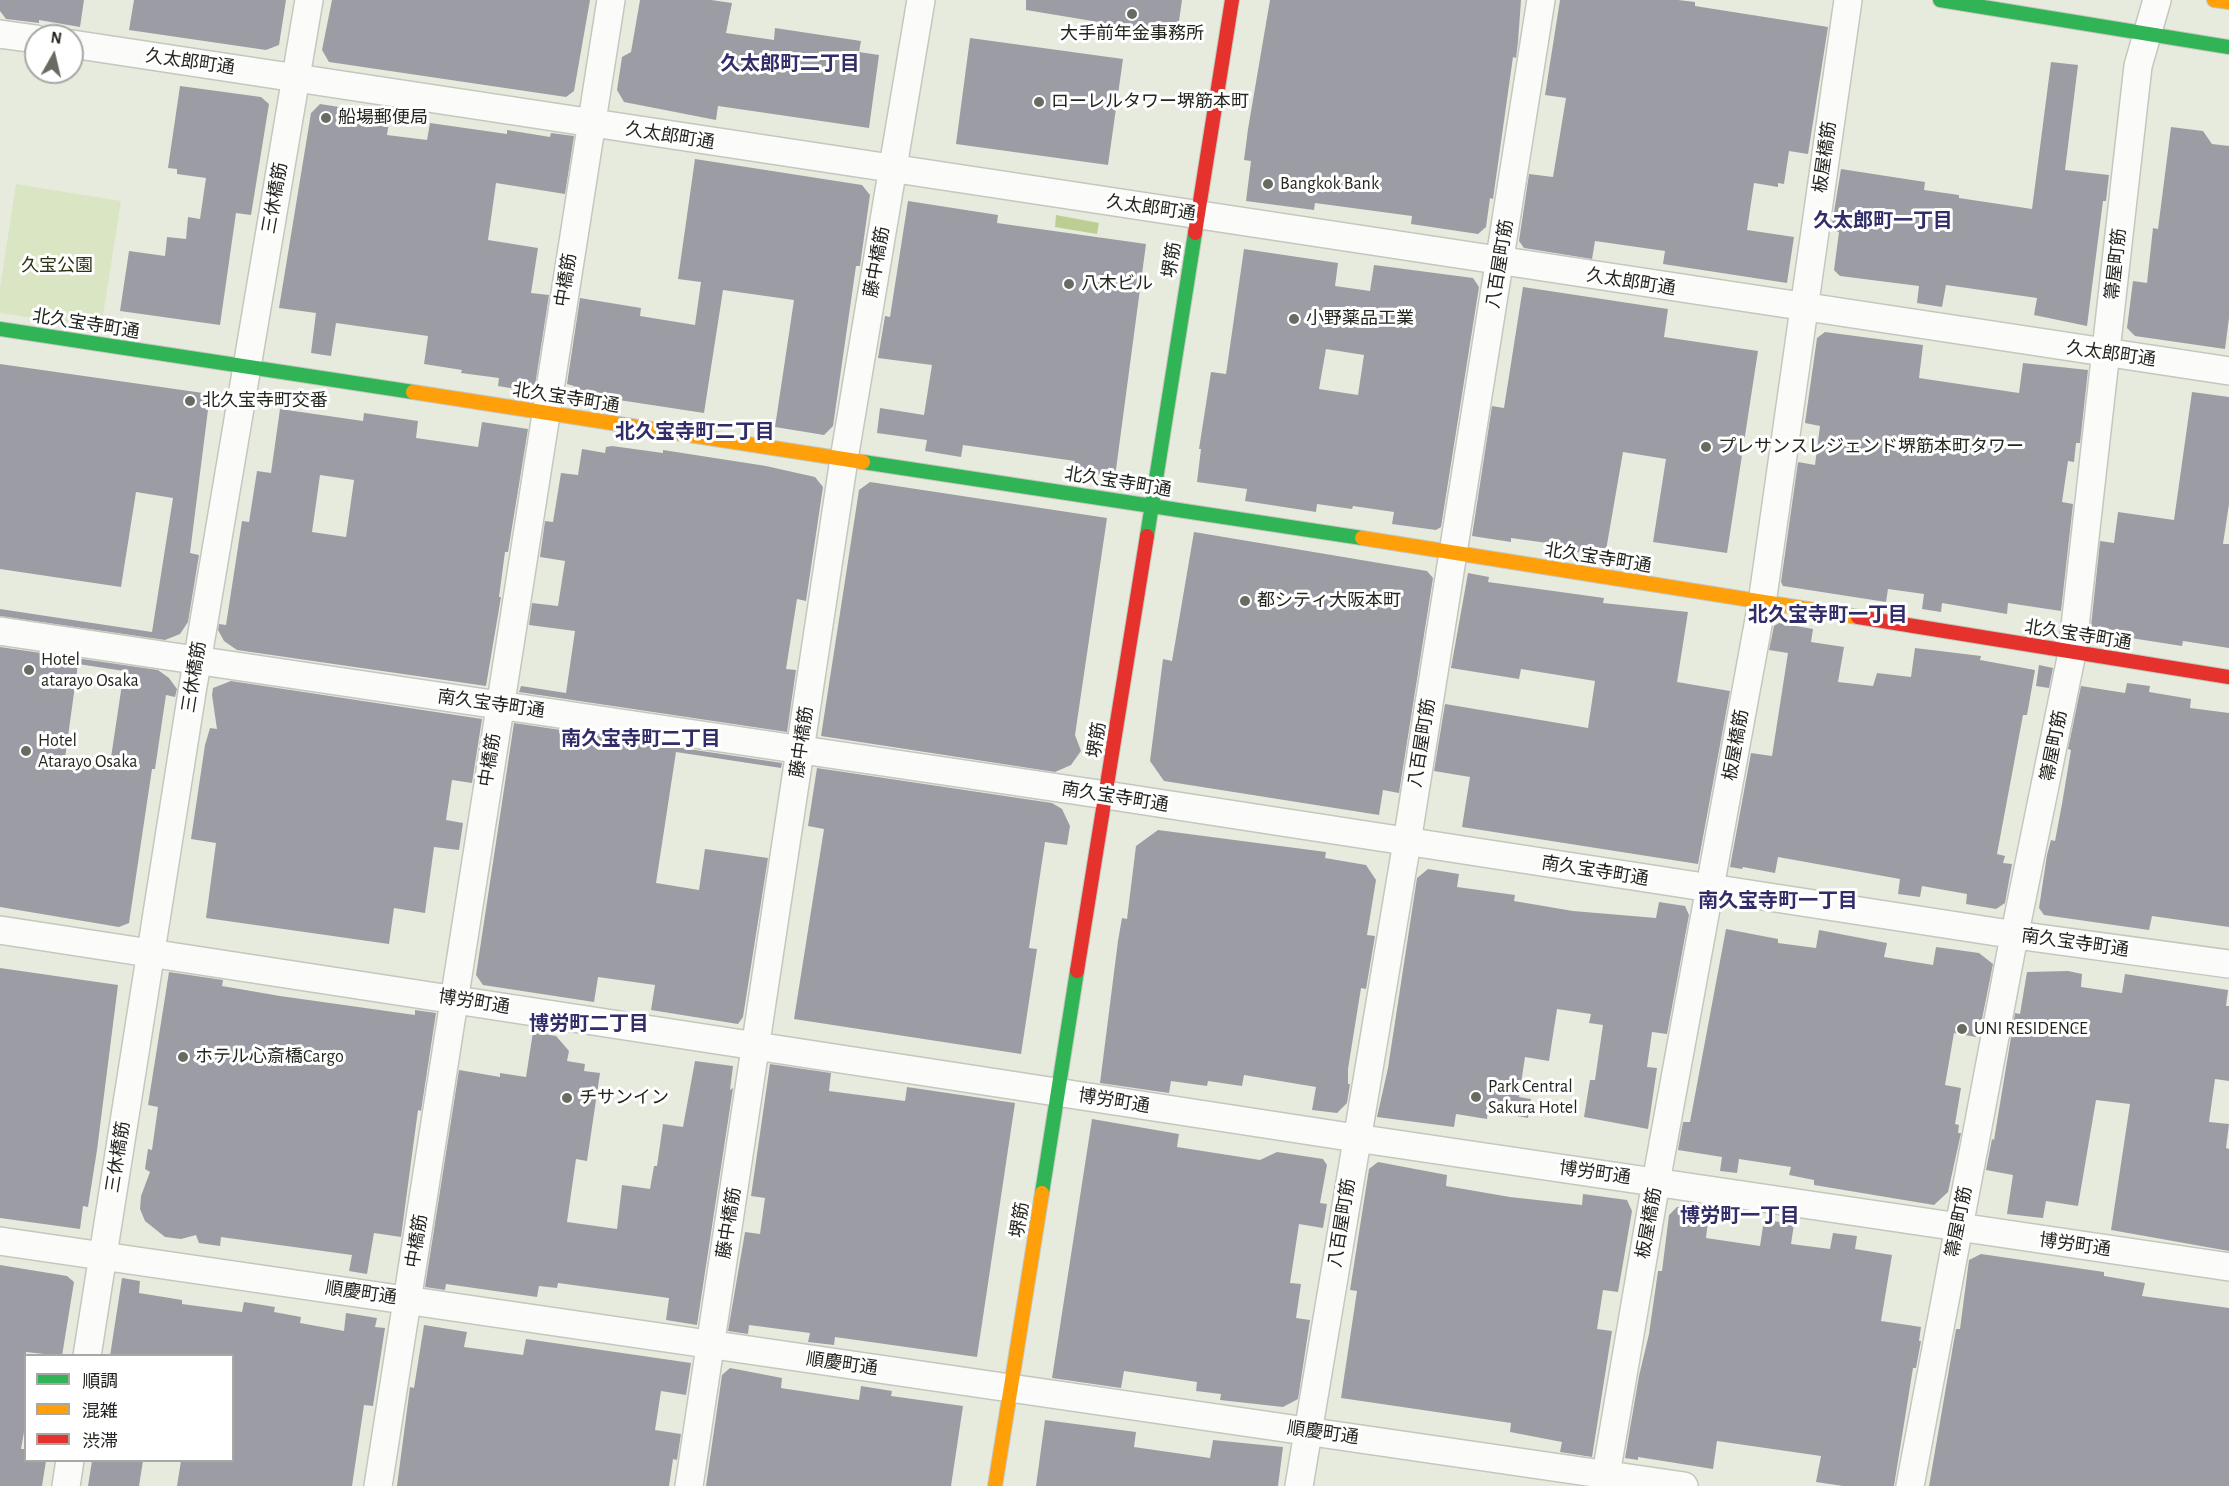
<!DOCTYPE html>
<html>
<head>
<meta charset="utf-8">
<style>
  body { margin:0 }
  #map { position:relative; width:2229px; height:1486px; overflow:hidden; background:#e7ebde; font-family:"Alegreya Sans","Noto Sans JP",sans-serif }
  canvas { display:block }
  .legend { position:absolute; left:24px; top:1354px; width:210px; height:108px; box-sizing:border-box; background:#fff; border:2px solid #a7a8a5; margin:0; padding:8px 10px; list-style:none; font-size:18px; color:#23261e }
  .legend li { display:flex; align-items:center; gap:12px; height:30px }
  .legend b { width:30px; border:2px solid #a7a8a5 }
  .north { position:absolute; left:24px; top:24px; width:60px; height:60px; box-sizing:border-box; background:#fff; border:2px solid #a7a8a5; border-radius:50%; rotate:8deg; font-size:16px; font-weight:700; line-height:24px; text-align:center; color:#23261e }
  .north::after { content:''; display:block; margin:auto; width:21px; height:27px; background:#686b61; clip-path:polygon(50% 0,100% 100%,50% 72%,0 100%) }
</style>
</head>
<body>
<div id="map">
<canvas width="2229" height="1486"></canvas>
<ul class="legend">
<li><b style="height:8px;background:#30b455"></b>順調</li>
<li><b style="height:8px;background:#ff9f0a"></b>混雑</li>
<li><b style="height:8px;background:#e5322d"></b>渋滞</li>
</ul>
<div class="north">N</div>
</div>
<script>
const c = document.querySelector('canvas').getContext('2d');
c.lineJoin = 'round';
function fill(path, color) { c.fillStyle = color; c.fill(path, 'evenodd'); }
function strokePath(path, color, width, dash) { c.strokeStyle = color; c.lineWidth = width; c.lineCap = dash ? 'butt' : 'round'; c.setLineDash(dash || []); c.stroke(path); }
function drawText(font, color, halo, rows, align = 'center') {
  c.font = font + ' "Alegreya Sans","Noto Sans JP",sans-serif'; c.lineWidth = 6; c.setLineDash([]); c.textBaseline = 'middle'; c.strokeStyle = halo; c.fillStyle = color; for (const [text, x, y, turn = 0] of rows) {
    c.save(); c.translate(x, y); c.rotate((+turn || 0) * Math.PI / 180); c.textAlign = isNaN(turn) ? turn : align; if (halo) c.strokeText(text, 0, 0); c.fillText(text, 0, 0); c.restore();
  }
}
const green = new Path2D(`
  M 16,184 L 121,201 L 101,328 L 0,313 L 0,288 Z`);
const water = new Path2D(`
  M 1056,215 L 1099,223 L 1097,234 L 1055,227 Z`);
const building = new Path2D(`
  M 0,0 L 84,0 L 80,27 L 39,20 L 39,23 L 6,19 L 0,11 Z
  M 134,0 L 286,0 L 279,45 L 266,50 L 129,30 Z
  M 332,0 L 590,0 L 574,91 L 566,97 L 329,62 L 322,50 Z
  M 640,0 L 711,0 L 732,3 L 726,33 L 774,40 L 775,28 L 861,41 L 859,52 L 879,55 L 869,128 L 718,106 L 716,120 L 624,102 L 617,90 L 622,57 L 631,52 Z
  M 1026,0 L 1182,0 L 1177,35 L 1026,10 Z
  M 1270,0 L 1521,0 L 1518,42 L 1516,58 L 1513,57 L 1493,199 L 1490,198 L 1486,227 L 1478,234 L 1411,224 L 1412,216 L 1315,203 L 1314,210 L 1246,201 L 1251,161 L 1244,160 L 1248,129 Z
  M 1560,0 L 1678,0 L 1695,2 L 1695,6 L 1828,27 L 1808,154 L 1789,151 L 1784,184 L 1778,183 L 1778,187 L 1754,183 L 1747,230 L 1794,237 L 1787,283 L 1663,264 L 1665,251 L 1595,241 L 1592,259 L 1524,248 L 1519,241 L 1529,174 L 1553,177 L 1566,98 L 1545,95 Z
  M 970,38 L 1123,59 L 1108,165 L 956,144 Z
  M 2051,62 L 2078,65 L 2065,170 L 2109,175 L 2106,201 L 2103,201 L 2087,326 L 2034,315 L 2037,298 L 1946,285 L 1942,307 L 1917,303 L 1919,286 L 1840,276 L 1834,270 L 1839,232 L 1832,231 L 1832,224 L 1841,169 L 1925,182 L 1924,190 L 1959,195 L 1959,198 L 2032,209 Z
  M 180,86 L 261,97 L 269,104 L 251,215 L 236,213 L 220,325 L 120,311 L 129,251 L 165,256 L 167,237 L 186,239 L 188,217 L 200,219 L 206,178 L 177,174 L 177,169 L 168,168 Z
  M 320,104 L 390,115 L 387,135 L 427,140 L 430,123 L 507,134 L 507,130 L 550,137 L 551,133 L 574,136 L 565,194 L 496,183 L 488,240 L 538,248 L 531,293 L 549,295 L 534,392 L 498,386 L 499,378 L 461,373 L 462,370 L 424,364 L 428,336 L 336,323 L 331,356 L 311,353 L 316,313 L 279,308 L 311,113 Z
  M 2171,127 L 2203,131 L 2212,144 L 2229,146 L 2229,318 L 2225,349 L 2135,336 L 2127,328 L 2133,281 L 2147,283 L 2153,228 L 2158,229 Z
  M 695,159 L 862,185 L 870,195 L 860,266 L 856,266 L 833,426 L 824,435 L 775,427 L 794,300 L 723,290 L 704,413 L 573,393 L 574,386 L 567,384 L 580,298 L 641,308 L 640,316 L 695,325 L 701,282 L 678,279 Z
  M 908,201 L 998,215 L 997,223 L 1146,244 L 1115,477 L 1073,470 L 1075,461 L 963,445 L 961,457 L 925,451 L 927,440 L 877,433 L 880,408 L 924,415 L 932,365 L 878,358 L 885,316 L 890,317 Z
  M 1244,249 L 1338,263 L 1335,286 L 1370,291 L 1374,265 L 1473,278 L 1479,287 L 1441,527 L 1436,530 L 1392,524 L 1394,512 L 1353,506 L 1352,509 L 1317,504 L 1316,512 L 1245,501 L 1247,489 L 1197,482 L 1201,449 L 1199,449 L 1211,372 L 1226,374 ZM 1326,349 L 1364,355 L 1358,395 L 1319,389 Z
  M 1523,287 L 1668,309 L 1664,337 L 1758,351 L 1727,553 L 1653,542 L 1666,459 L 1623,452 L 1605,556 L 1569,551 L 1569,546 L 1511,538 L 1511,542 L 1472,536 L 1492,406 L 1504,408 Z
  M 1825,332 L 1923,345 L 1919,378 L 2019,393 L 2023,363 L 2088,370 L 2080,443 L 2076,443 L 2074,462 L 2068,461 L 2062,502 L 2073,504 L 2061,611 L 2008,603 L 2007,614 L 1942,603 L 1941,612 L 1922,609 L 1924,594 L 1888,589 L 1886,602 L 1783,586 L 1781,582 L 1798,462 L 1815,465 L 1820,426 L 1805,423 L 1817,338 Z
  M 0,364 L 210,394 L 190,553 L 199,555 L 188,622 L 180,634 L 165,640 L 0,616 L 0,609 L 152,632 L 173,498 L 136,492 L 121,587 L 0,569 Z
  M 2192,392 L 2229,397 L 2229,504 L 2223,544 L 2229,544 L 2229,648 L 2183,641 L 2182,646 L 2118,636 L 2118,640 L 2090,636 L 2100,541 L 2114,543 L 2118,512 L 2174,520 Z
  M 280,409 L 363,421 L 364,413 L 418,421 L 416,438 L 478,447 L 482,422 L 528,429 L 508,552 L 505,552 L 499,597 L 501,597 L 486,686 L 237,650 L 224,641 L 218,630 L 219,624 L 226,625 L 242,521 L 249,522 L 257,471 L 271,473 ZM 320,475 L 354,480 L 346,537 L 312,532 Z
  M 612,446 L 663,453 L 663,450 L 766,466 L 815,477 L 823,487 L 806,601 L 797,599 L 786,669 L 796,670 L 787,732 L 519,692 L 521,686 L 566,693 L 575,631 L 529,625 L 532,603 L 558,606 L 565,561 L 540,557 L 545,521 L 553,522 L 561,473 L 578,475 L 582,449 L 605,453 L 606,447 Z
  M 870,482 L 1107,518 L 1075,735 L 1081,751 L 1071,765 L 1055,772 L 821,736 L 859,490 Z
  M 1194,532 L 1427,571 L 1433,578 L 1399,793 L 1383,790 L 1379,815 L 1164,781 L 1150,761 L 1163,659 L 1172,661 Z
  M 1468,573 L 1489,577 L 1488,582 L 1604,598 L 1603,603 L 1688,612 L 1677,682 L 1730,691 L 1698,864 L 1462,827 L 1470,777 L 1434,771 L 1445,704 L 1588,728 L 1595,681 L 1521,669 L 1519,679 L 1451,668 Z
  M 1779,623 L 1813,629 L 1811,642 L 1844,647 L 1838,682 L 1873,686 L 1877,673 L 1911,677 L 1915,648 L 1981,656 L 1980,660 L 2035,670 L 2027,715 L 2023,715 L 1997,854 L 2005,856 L 2003,863 L 2012,864 L 2005,903 L 1996,909 L 1966,904 L 1967,894 L 1922,886 L 1920,897 L 1898,894 L 1900,879 L 1778,857 L 1775,873 L 1743,867 L 1742,869 L 1730,867 L 1751,753 L 1772,756 L 1788,653 L 1769,650 L 1774,626 Z
  M 0,647 L 158,670 L 169,678 L 177,689 L 175,697 L 166,695 L 155,769 L 152,769 L 129,923 L 119,927 L 0,907 ZM 78,664 L 124,671 L 110,764 L 65,758 Z
  M 2039,665 L 2053,668 L 2049,688 L 2036,686 Z
  M 231,681 L 482,719 L 472,783 L 452,780 L 446,820 L 463,823 L 459,850 L 434,847 L 425,913 L 394,908 L 389,944 L 206,918 L 216,843 L 191,839 L 205,745 L 210,728 L 217,729 L 212,695 L 213,688 Z
  M 2127,683 L 2150,686 L 2149,692 L 2191,699 L 2190,708 L 2229,713 L 2229,927 L 2152,916 L 2149,930 L 2044,915 L 2039,908 L 2047,855 L 2051,840 L 2055,841 L 2062,804 L 2071,750 L 2068,749 L 2081,686 L 2125,693 Z
  M 514,723 L 782,763 L 781,768 L 676,752 L 656,883 L 699,890 L 705,849 L 768,858 L 743,1017 L 738,1024 L 651,1010 L 655,985 L 598,977 L 594,1002 L 483,985 L 476,975 Z
  M 817,768 L 1052,803 L 1062,809 L 1070,826 L 1067,845 L 1045,842 L 1029,948 L 1037,949 L 1021,1054 L 794,1019 L 824,829 L 808,826 Z
  M 1158,830 L 1326,852 L 1325,858 L 1366,865 L 1376,880 L 1367,935 L 1375,936 L 1366,989 L 1361,988 L 1348,1069 L 1348,1084 L 1350,1084 L 1347,1103 L 1337,1113 L 1312,1110 L 1316,1087 L 1244,1075 L 1242,1086 L 1208,1081 L 1207,1086 L 1171,1081 L 1169,1093 L 1100,1083 L 1118,941 L 1122,918 L 1127,919 L 1136,846 Z
  M 1428,869 L 1459,874 L 1457,887 L 1515,895 L 1514,901 L 1573,911 L 1656,918 L 1659,902 L 1685,906 L 1689,915 L 1667,1034 L 1652,1032 L 1647,1067 L 1657,1068 L 1648,1129 L 1584,1117 L 1590,1080 L 1595,1080 L 1603,1025 L 1589,1023 L 1591,1014 L 1557,1009 L 1549,1061 L 1525,1057 L 1519,1097 L 1531,1099 L 1528,1118 L 1488,1111 L 1487,1119 L 1456,1114 L 1454,1127 L 1377,1117 L 1388,1068 L 1417,878 Z
  M 1726,929 L 1778,939 L 1778,943 L 1816,948 L 1819,930 L 1887,943 L 1884,957 L 1933,965 L 1936,947 L 1979,953 L 1993,964 L 1980,1029 L 1977,1028 L 1976,1037 L 1954,1033 L 1945,1085 L 1961,1088 L 1955,1124 L 1959,1125 L 1958,1133 L 1961,1133 L 1948,1192 L 1934,1205 L 1814,1185 L 1814,1180 L 1789,1175 L 1791,1167 L 1739,1159 L 1737,1173 L 1720,1171 L 1722,1157 L 1678,1150 L 1683,1122 L 1690,1122 Z
  M 0,968 L 118,985 L 97,1150 L 88,1207 L 83,1206 L 80,1229 L 0,1218 Z
  M 2068,971 L 2082,974 L 2081,987 L 2122,993 L 2125,974 L 2228,990 L 2226,1006 L 2229,1006 L 2229,1081 L 2215,1079 L 2209,1122 L 2229,1124 L 2226,1148 L 2229,1149 L 2229,1251 L 2111,1230 L 2130,1104 L 2096,1100 L 2078,1206 L 2046,1201 L 2043,1218 L 2007,1214 L 2013,1175 L 1986,1170 L 1992,1139 L 1994,1140 L 2015,1013 L 2020,1014 L 2027,972 Z
  M 169,972 L 223,980 L 222,986 L 280,996 L 415,1015 L 415,1010 L 436,1013 L 421,1111 L 418,1110 L 401,1237 L 374,1233 L 367,1274 L 349,1271 L 352,1255 L 221,1237 L 220,1246 L 199,1243 L 196,1235 L 181,1239 L 165,1237 L 145,1221 L 140,1209 L 141,1196 L 150,1172 L 145,1169 L 148,1149 L 152,1150 L 158,1107 L 148,1105 Z
  M 533,1032 L 556,1036 L 569,1051 L 567,1061 L 585,1064 L 584,1071 L 600,1073 L 587,1161 L 576,1159 L 567,1222 L 617,1229 L 622,1185 L 650,1189 L 654,1166 L 657,1166 L 663,1124 L 683,1127 L 695,1061 L 733,1066 L 730,1090 L 733,1088 L 697,1325 L 666,1320 L 669,1298 L 558,1283 L 557,1288 L 539,1286 L 537,1297 L 446,1284 L 445,1290 L 425,1287 L 459,1070 L 500,1077 L 500,1073 L 526,1077 Z
  M 770,1064 L 831,1073 L 829,1091 L 905,1101 L 907,1087 L 1015,1103 L 977,1357 L 835,1337 L 834,1345 L 808,1342 L 810,1333 L 749,1325 L 748,1334 L 728,1331 L 745,1232 L 760,1234 L 765,1198 L 751,1196 Z
  M 1092,1119 L 1179,1134 L 1177,1147 L 1260,1160 L 1277,1152 L 1323,1159 L 1327,1165 L 1320,1203 L 1327,1204 L 1323,1228 L 1299,1224 L 1290,1283 L 1301,1284 L 1296,1318 L 1310,1320 L 1298,1399 L 1283,1407 L 1220,1400 L 1221,1394 L 1196,1391 L 1197,1382 L 1124,1371 L 1121,1388 L 1052,1378 Z
  M 1378,1162 L 1447,1175 L 1446,1186 L 1510,1197 L 1582,1205 L 1583,1194 L 1627,1200 L 1632,1211 L 1618,1292 L 1603,1290 L 1597,1329 L 1612,1331 L 1592,1457 L 1560,1452 L 1562,1442 L 1510,1432 L 1511,1423 L 1341,1398 L 1357,1291 L 1350,1290 L 1369,1169 Z
  M 1677,1207 L 1709,1212 L 1706,1238 L 1760,1246 L 1764,1220 L 1794,1224 L 1791,1244 L 1830,1249 L 1833,1233 L 1857,1236 L 1855,1249 L 1892,1255 L 1881,1321 L 1921,1327 L 1919,1341 L 1921,1341 L 1916,1368 L 1913,1368 L 1894,1486 L 1843,1486 L 1816,1482 L 1821,1456 L 1717,1441 L 1713,1469 L 1638,1457 L 1638,1460 L 1625,1458 L 1639,1376 L 1649,1334 L 1658,1271 L 1662,1271 L 1669,1215 Z
  M 1981,1254 L 2104,1272 L 2104,1276 L 2145,1283 L 2142,1296 L 2229,1308 L 2229,1486 L 1929,1486 L 1953,1346 L 1956,1329 L 1960,1329 L 1969,1260 Z
  M 0,1265 L 67,1276 L 74,1282 L 62,1356 L 26,1352 L 26,1421 L 21,1449 L 26,1449 L 26,1461 L 46,1461 L 42,1486 L 0,1486 Z
  M 122,1278 L 140,1281 L 139,1293 L 182,1300 L 182,1304 L 242,1312 L 244,1302 L 275,1307 L 274,1312 L 301,1317 L 300,1323 L 344,1331 L 346,1313 L 377,1318 L 375,1327 L 385,1328 L 373,1406 L 364,1405 L 352,1486 L 177,1486 L 181,1461 L 232,1461 L 232,1356 L 110,1356 Z
  M 424,1325 L 467,1332 L 464,1347 L 523,1355 L 526,1339 L 691,1363 L 686,1395 L 661,1391 L 655,1430 L 681,1434 L 677,1460 L 673,1459 L 669,1486 L 397,1486 L 410,1387 L 414,1388 Z
  M 730,1368 L 782,1378 L 781,1388 L 859,1400 L 861,1386 L 892,1391 L 891,1396 L 963,1406 L 951,1486 L 706,1486 L 722,1375 Z
  M 1045,1420 L 1136,1432 L 1134,1447 L 1210,1458 L 1213,1440 L 1283,1447 L 1278,1486 L 1036,1486 Z
  M 92,1461 L 143,1461 L 139,1486 L 88,1486 Z`);
const street = new Path2D(`
  M 0,34 L 36,39
  M 72,44 L 2229,371
  M 0,631 L 1106,795 L 2016,935 L 2229,964
  M 0,930 L 1356,1138 L 2229,1267
  M 0,1241 L 1684,1486
  M 87,1356 L 192,692 L 309,0
  M 66,1486 L 70,1460
  M 378,1486 L 611,0
  M 689,1486 L 844,459 L 921,0
  M 1299,1486 L 1407,842 L 1541,0
  M 1604,1486 L 1656,1182 L 1762,603 L 1848,0
  M 1910,1486 L 2011,952 L 2072,653 L 2138,66 L 2157,0`);
const fast = new Path2D(`
  M 1940,0 L 2229,47
  M 0,329 L 413,392
  M 863,462 L 1362,538
  M 1147,536 L 1195,233
  M 1042,1193 L 1077,971`);
const slow = new Path2D(`
  M 2214,0 L 2229,2
  M 413,392 L 863,462
  M 1362,538 L 1858,617
  M 995,1486 L 1042,1193`);
const jam = new Path2D(`
  M 1195,233 L 1232,0
  M 1858,617 L 2229,677
  M 1077,971 L 1147,536`);
const markers = [
  [1132,14,6,"#686b61"],
  [1039,102,6,"#686b61"],
  [326,118,6,"#686b61"],
  [1268,184,6,"#686b61"],
  [1069,284,6,"#686b61"],
  [1294,319,6,"#686b61"],
  [190,401,6,"#686b61"],
  [1706,447,6,"#686b61"],
  [1245,601,6,"#686b61"],
  [29,670,6,"#686b61"],
  [26,751,6,"#686b61"],
  [1962,1029,6,"#686b61"],
  [183,1057,6,"#686b61"],
  [1476,1097,6,"#686b61"],
  [567,1098,6,"#686b61"]
];
const poiNames = [
  ["大手前年金事務所",1132,34,"center"],
  ["ローレルタワー堺筋本町",1051,102],
  ["船場郵便局",338,118],
  ["Bangkok Bank",1280,184],
  ["八木ビル",1081,284],
  ["小野薬品工業",1306,319],
  ["北久宝寺町交番",202,401],
  ["プレサンスレジェンド堺筋本町タワー",1718,447],
  ["都シティ大阪本町",1257,601],
  ["Hotel",41,660],
  ["atarayo Osaka",41,681],
  ["Hotel",38,741],
  ["Atarayo Osaka",38,762],
  ["UNI RESIDENCE",1974,1029],
  ["ホテル心斎橋Cargo",195,1057],
  ["Park Central",1488,1087],
  ["Sakura Hotel",1488,1108],
  ["チサンイン",579,1098]
];
const streetNames = [
  ["久太郎町通",190,62,8],
  ["久太郎町通",670,136,9],
  ["板屋橋筋",1825,157,-82],
  ["三休橋筋",275,198,-80],
  ["久太郎町通",1151,208,8],
  ["堺筋",1172,260,-81],
  ["藤中橋筋",877,262,-80],
  ["八百屋町筋",1500,264,-81],
  ["箒屋町筋",2116,264,-84],
  ["中橋筋",566,280,-81],
  ["久太郎町通",1631,282,9],
  ["北久宝寺町通",86,324,9],
  ["久太郎町通",2111,354,8],
  ["北久宝寺町通",566,398,9],
  ["北久宝寺町通",1118,482,9],
  ["北久宝寺町通",1598,558,9],
  ["北久宝寺町通",2078,635,9],
  ["三休橋筋",194,677,-81],
  ["南久宝寺町通",491,704,8],
  ["堺筋",1097,740,-81],
  ["藤中橋筋",802,742,-82],
  ["八百屋町筋",1422,743,-81],
  ["板屋橋筋",1736,745,-80],
  ["箒屋町筋",2054,746,-79],
  ["中橋筋",490,760,-81],
  ["南久宝寺町通",1115,797,9],
  ["南久宝寺町通",1595,871,9],
  ["南久宝寺町通",2075,943,8],
  ["博労町通",474,1002,9],
  ["博労町通",1114,1101,9],
  ["三休橋筋",118,1157,-81],
  ["博労町通",1595,1173,8],
  ["堺筋",1020,1220,-81],
  ["箒屋町筋",1959,1222,-79],
  ["藤中橋筋",729,1223,-81],
  ["八百屋町筋",1342,1223,-81],
  ["板屋橋筋",1649,1223,-80],
  ["中橋筋",417,1241,-81],
  ["博労町通",2075,1245,8],
  ["順慶町通",361,1293,8],
  ["順慶町通",842,1364,8],
  ["順慶町通",1323,1433,8]
];
const parkNames = [
  ["久宝公園",57,266]
];
const neighbourhoodNames = [
  ["久太郎町二丁目",790,64],
  ["久太郎町一丁目",1883,221],
  ["北久宝寺町二丁目",695,432],
  ["北久宝寺町一丁目",1828,615],
  ["南久宝寺町二丁目",641,739],
  ["南久宝寺町一丁目",1778,901],
  ["博労町二丁目",589,1024],
  ["博労町一丁目",1740,1216]
];
fill(green, '#dae5c4');
fill(water, '#bcce92');
fill(building, '#9c9da4');
strokePath(street, '#c4c7bd', 30);
strokePath(fast, '#c4c7bd', 16);
strokePath(slow, '#c4c7bd', 16);
strokePath(jam, '#c4c7bd', 16);
strokePath(street, '#fbfcfa', 27);
strokePath(fast, '#30b455', 14);
strokePath(slow, '#ff9f0a', 14);
strokePath(jam, '#e5322d', 14);
for (const [x, y, r, color] of markers) { const dot = new Path2D(); dot.arc(x, y, r, 0, 2 * Math.PI); c.fillStyle = color; c.fill(dot); strokePath(dot, '#fff', 2); }
drawText('18px', '#23261e', '#fff', poiNames, 'left');
drawText('18px', '#23261e', '#fff', streetNames);
drawText('18px', '#2b3412', '#fff', parkNames);
drawText('bold 20px', '#302d68', '#fff', neighbourhoodNames);
</script>
</body>
</html>
